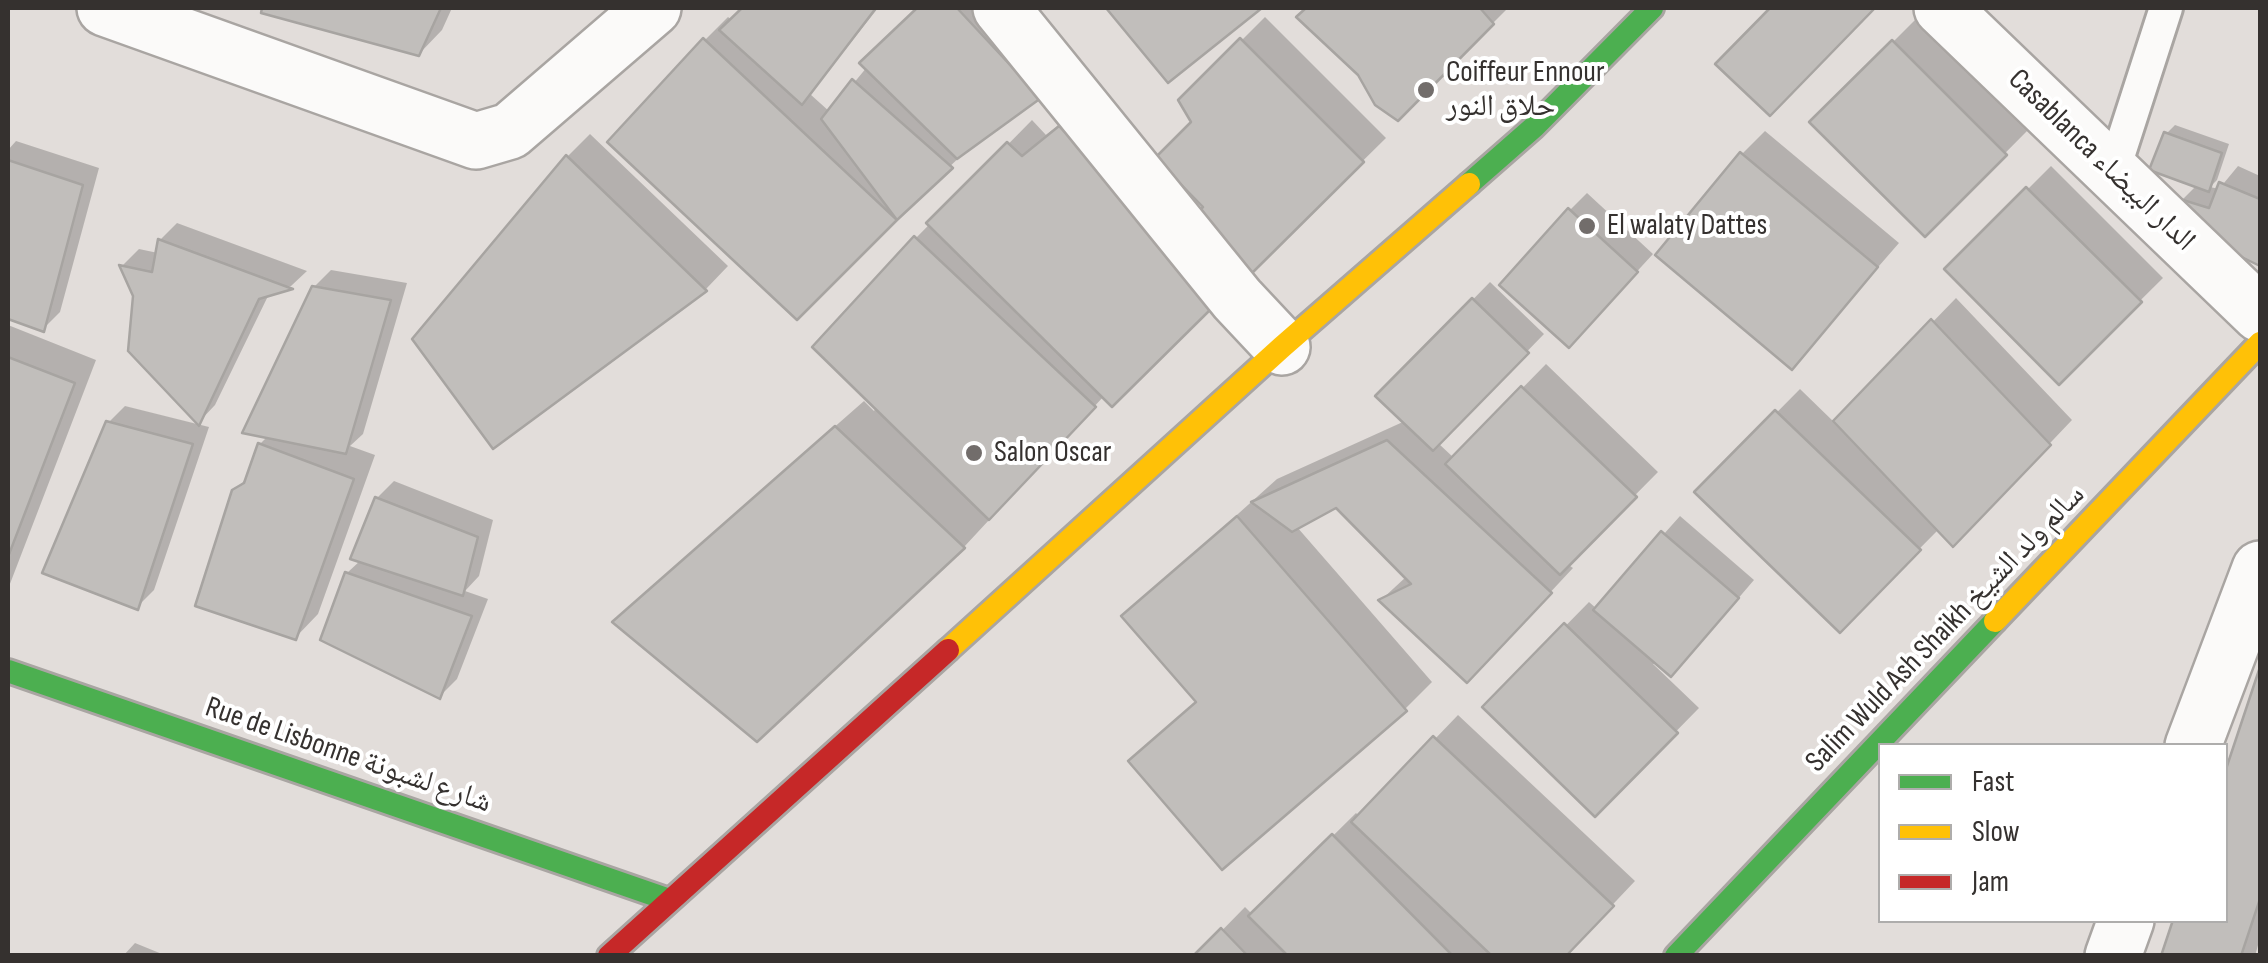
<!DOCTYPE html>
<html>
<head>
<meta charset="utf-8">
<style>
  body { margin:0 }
  #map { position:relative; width:2268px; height:963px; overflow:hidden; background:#e2ddda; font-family:"Sofia Sans Condensed",sans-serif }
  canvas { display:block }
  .frame { position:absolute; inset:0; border:10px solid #35312f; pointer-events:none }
  .legend { position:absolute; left:1878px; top:743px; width:350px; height:180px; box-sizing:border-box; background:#fff; border:2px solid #aeadac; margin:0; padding:12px 18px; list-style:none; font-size:30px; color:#35312f }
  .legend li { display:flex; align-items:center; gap:20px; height:50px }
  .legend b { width:50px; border:2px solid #aeadac }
</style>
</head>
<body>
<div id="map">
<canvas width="2268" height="963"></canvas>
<div class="frame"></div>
<ul class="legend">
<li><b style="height:12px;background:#4caf50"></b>Fast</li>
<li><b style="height:12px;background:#ffc107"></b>Slow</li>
<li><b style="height:12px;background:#c62828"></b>Jam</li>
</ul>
</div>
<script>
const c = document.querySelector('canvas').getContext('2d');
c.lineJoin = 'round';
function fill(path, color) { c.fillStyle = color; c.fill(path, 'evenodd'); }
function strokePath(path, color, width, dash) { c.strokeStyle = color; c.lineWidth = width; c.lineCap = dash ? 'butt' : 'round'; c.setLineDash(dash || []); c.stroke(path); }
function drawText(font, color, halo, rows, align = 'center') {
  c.font = font + ' "Sofia Sans Condensed","Noto Naskh Arabic",sans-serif'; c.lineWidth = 8; c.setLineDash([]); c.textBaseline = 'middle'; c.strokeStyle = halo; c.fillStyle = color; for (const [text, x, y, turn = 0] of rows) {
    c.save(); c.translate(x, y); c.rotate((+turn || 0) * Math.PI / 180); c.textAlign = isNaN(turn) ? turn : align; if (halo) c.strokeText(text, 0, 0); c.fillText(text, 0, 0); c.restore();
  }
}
const shadow = new Path2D(`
  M 265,8 L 452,8 L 442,30 L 419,54 L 264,11 Z
  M 745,8 L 878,8 L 810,94 L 830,112 L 867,67 L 862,63 L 919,8 L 989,8 L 1039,96 L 967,150 L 895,219 L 705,40 L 728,17 L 732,20 Z
  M 1109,8 L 1258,8 L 1169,80 Z
  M 1309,8 L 1508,8 L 1398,118 L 1360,73 L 1300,17 Z
  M 1265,17 L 1386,138 L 1244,278 L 1104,396 L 964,547 L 757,739 L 643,595 L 864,401 L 874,411 L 877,407 L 916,238 L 1032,120 L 1046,135 L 1084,105 L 1194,219 L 1205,208 L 1194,123 L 1182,100 Z
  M 1916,19 L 2028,130 L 1925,234 L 1813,122 Z
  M 2175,125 L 2229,144 L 2217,180 L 2210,187 L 2219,189 L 2238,166 L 2260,176 L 2260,263 L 2182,225 L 2182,200 L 2197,185 L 2166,134 Z
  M 1765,131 L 1899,243 L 1792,366 L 1742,154 Z
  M 590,134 L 728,266 L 706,289 L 494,445 L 567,157 Z
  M 16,141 L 99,168 L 60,312 L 43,329 L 8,317 L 8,150 Z
  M 2051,166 L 2163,278 L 2059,381 L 1947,270 Z
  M 1587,193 L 1653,254 L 1586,327 L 1570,210 Z
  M 177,223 L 307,271 L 291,286 L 269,294 L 215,405 L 199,422 L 122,266 L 139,249 L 158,253 L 160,240 Z
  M 331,270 L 407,283 L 363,434 L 350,446 L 375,455 L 318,614 L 295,638 L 234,491 L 248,477 L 260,444 L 268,436 L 314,287 Z
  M 1490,282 L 1544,334 L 1438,443 L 1454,458 L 1546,364 L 1658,472 L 1567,564 L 1573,568 L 1490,657 L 1381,600 L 1407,576 L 1337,504 L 1297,527 L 1432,682 L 1405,709 L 1131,762 L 1198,700 L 1124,616 L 1277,479 L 1405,421 L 1379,396 Z
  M 1956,298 L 2072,420 L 1976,521 L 1939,529 L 1840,629 L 1698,492 L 1800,389 L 1835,423 Z
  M 8,325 L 96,360 L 8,589 Z
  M 125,406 L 209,427 L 154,590 L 137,607 L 108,423 Z
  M 394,481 L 493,520 L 479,576 L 465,591 L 488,599 L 457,679 L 440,696 L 347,573 L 361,560 L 377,498 Z
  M 1680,516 L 1754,580 L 1688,657 L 1653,664 L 1699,708 L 1595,814 L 1486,707 L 1589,602 L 1597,609 Z
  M 2260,675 L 2260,938 L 2255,956 L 2164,956 L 2226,920 L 2226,776 Z
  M 1458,715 L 1635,881 L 1564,956 L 1197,956 L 1245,907 L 1253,915 L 1356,813 L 1360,817 Z
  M 135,943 L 167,956 L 123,956 Z`);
const building = new Path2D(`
  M 262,8 L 441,8 L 419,56 L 261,13 Z
  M 742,8 L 876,8 L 802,105 L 719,30 Z
  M 917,8 L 957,8 L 1041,98 L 957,159 L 859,63 Z
  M 1106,8 L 1262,8 L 1168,83 Z
  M 1306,8 L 1480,8 L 1494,24 L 1398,121 L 1375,105 L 1358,75 L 1296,17 Z
  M 1770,8 L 1875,8 L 1770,116 L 1715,64 Z
  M 703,38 L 897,220 L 797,320 L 607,142 Z
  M 1240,38 L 1364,162 L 1244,281 L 1186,224 L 1203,207 L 1155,158 L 1191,122 L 1178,100 Z
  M 1892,40 L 2007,155 L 1925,237 L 1809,122 Z
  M 852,79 L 953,168 L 897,220 L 821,119 Z
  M 1059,126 L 1214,285 L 1213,307 L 1112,407 L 926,223 L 1007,142 L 1022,156 Z
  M 2164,132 L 2222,153 L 2209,192 L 2149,170 Z
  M 1740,152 L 1878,267 L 1792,370 L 1655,255 Z
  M 566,155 L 707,291 L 493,449 L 412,339 Z
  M 8,160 L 83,185 L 44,332 L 8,319 Z
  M 2219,182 L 2260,199 L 2260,266 L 2180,227 L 2180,199 L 2209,208 Z
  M 2026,187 L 2142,302 L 2059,385 L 1944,269 Z
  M 1568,208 L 1638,272 L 1569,348 L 1499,285 Z
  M 914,236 L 1096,407 L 989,520 L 812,347 Z
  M 158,239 L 293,289 L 259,299 L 199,426 L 128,351 L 133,296 L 119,265 L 152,272 Z
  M 312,286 L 391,300 L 346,454 L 242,433 Z
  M 1472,298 L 1529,353 L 1433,451 L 1375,396 Z
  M 1931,319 L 2051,445 L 1953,547 L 1833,421 Z
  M 8,357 L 75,383 L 8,557 Z
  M 1521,386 L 1637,497 L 1560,575 L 1445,464 Z
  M 1775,410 L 1921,550 L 1840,633 L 1694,492 Z
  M 106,421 L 193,444 L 138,610 L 42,573 Z
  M 835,426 L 965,548 L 757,742 L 612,622 Z
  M 1387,440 L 1552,593 L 1467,683 L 1378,600 L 1411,584 L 1336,508 L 1292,532 L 1251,502 Z
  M 258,443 L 354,479 L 296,640 L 195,606 L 232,490 L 244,483 Z
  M 375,497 L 478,537 L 463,596 L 350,559 Z
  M 1237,516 L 1407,711 L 1222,870 L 1128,761 L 1196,702 L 1121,616 Z
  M 1661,531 L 1739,598 L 1671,677 L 1593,610 Z
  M 345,572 L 472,616 L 440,699 L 320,640 Z
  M 1564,623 L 1678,733 L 1595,817 L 1482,707 Z
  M 2260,667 L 2260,899 L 2241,956 L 2161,956 L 2173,920 L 2226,920 L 2226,769 Z
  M 1433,736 L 1614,906 L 1566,956 L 1492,956 L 1351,822 Z
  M 1332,834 L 1453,956 L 1288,956 L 1248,916 Z
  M 1221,928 L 1248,956 L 1193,956 Z`);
const lane = new Path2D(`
  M 2113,172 L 2166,8`);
const street = new Path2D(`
  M 105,8 L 476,141 L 510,131 L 653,8
  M 1001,8 L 1237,299 L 1282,347
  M 1942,8 L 2260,314
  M 2193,746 L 2260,569
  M 2113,956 L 2126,920`);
const fast = new Path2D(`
  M 1469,184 L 1534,127 L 1652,8
  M 8,671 L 669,900
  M 1676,956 L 1995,621`);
const slow = new Path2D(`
  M 1995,621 L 2260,343
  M 948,650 L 1282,347 L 1469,184`);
const jam = new Path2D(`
  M 609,956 L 948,650`);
const markers = [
  [1426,90,10,"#726d6b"],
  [1587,226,10,"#726d6b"],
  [974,453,10,"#726d6b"]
];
const poiNames = [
  ["Coiffeur Ennour",1446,73],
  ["حلاق النور",1446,107],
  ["El walaty Dattes",1607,226],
  ["Salon Oscar",994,453]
];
const streetNames = [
  ["Casablanca الدار البيضاء",2101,161,44],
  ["Salim Wuld Ash Shaikh سالم ولد الشيخ",1946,629,-46],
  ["Rue de Lisbonne شارع لشبونة",348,756,19]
];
fill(shadow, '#0003');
fill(building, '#c1bebb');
strokePath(building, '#a7a4a1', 2.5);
strokePath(lane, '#a9a5a2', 38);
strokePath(street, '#a9a5a2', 60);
strokePath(fast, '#a9a5a2', 28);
strokePath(slow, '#a9a5a2', 28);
strokePath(jam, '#a9a5a2', 28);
strokePath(lane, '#fbfaf9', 32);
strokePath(street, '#fbfaf9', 55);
strokePath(fast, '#4caf50', 22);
strokePath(slow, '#ffc107', 22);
strokePath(jam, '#c62828', 22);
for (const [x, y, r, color] of markers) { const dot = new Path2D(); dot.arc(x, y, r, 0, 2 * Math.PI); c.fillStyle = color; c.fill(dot); strokePath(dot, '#fff', 4); }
drawText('30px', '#35312f', '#fff', poiNames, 'left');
drawText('30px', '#35312f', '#fff', streetNames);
</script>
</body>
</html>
